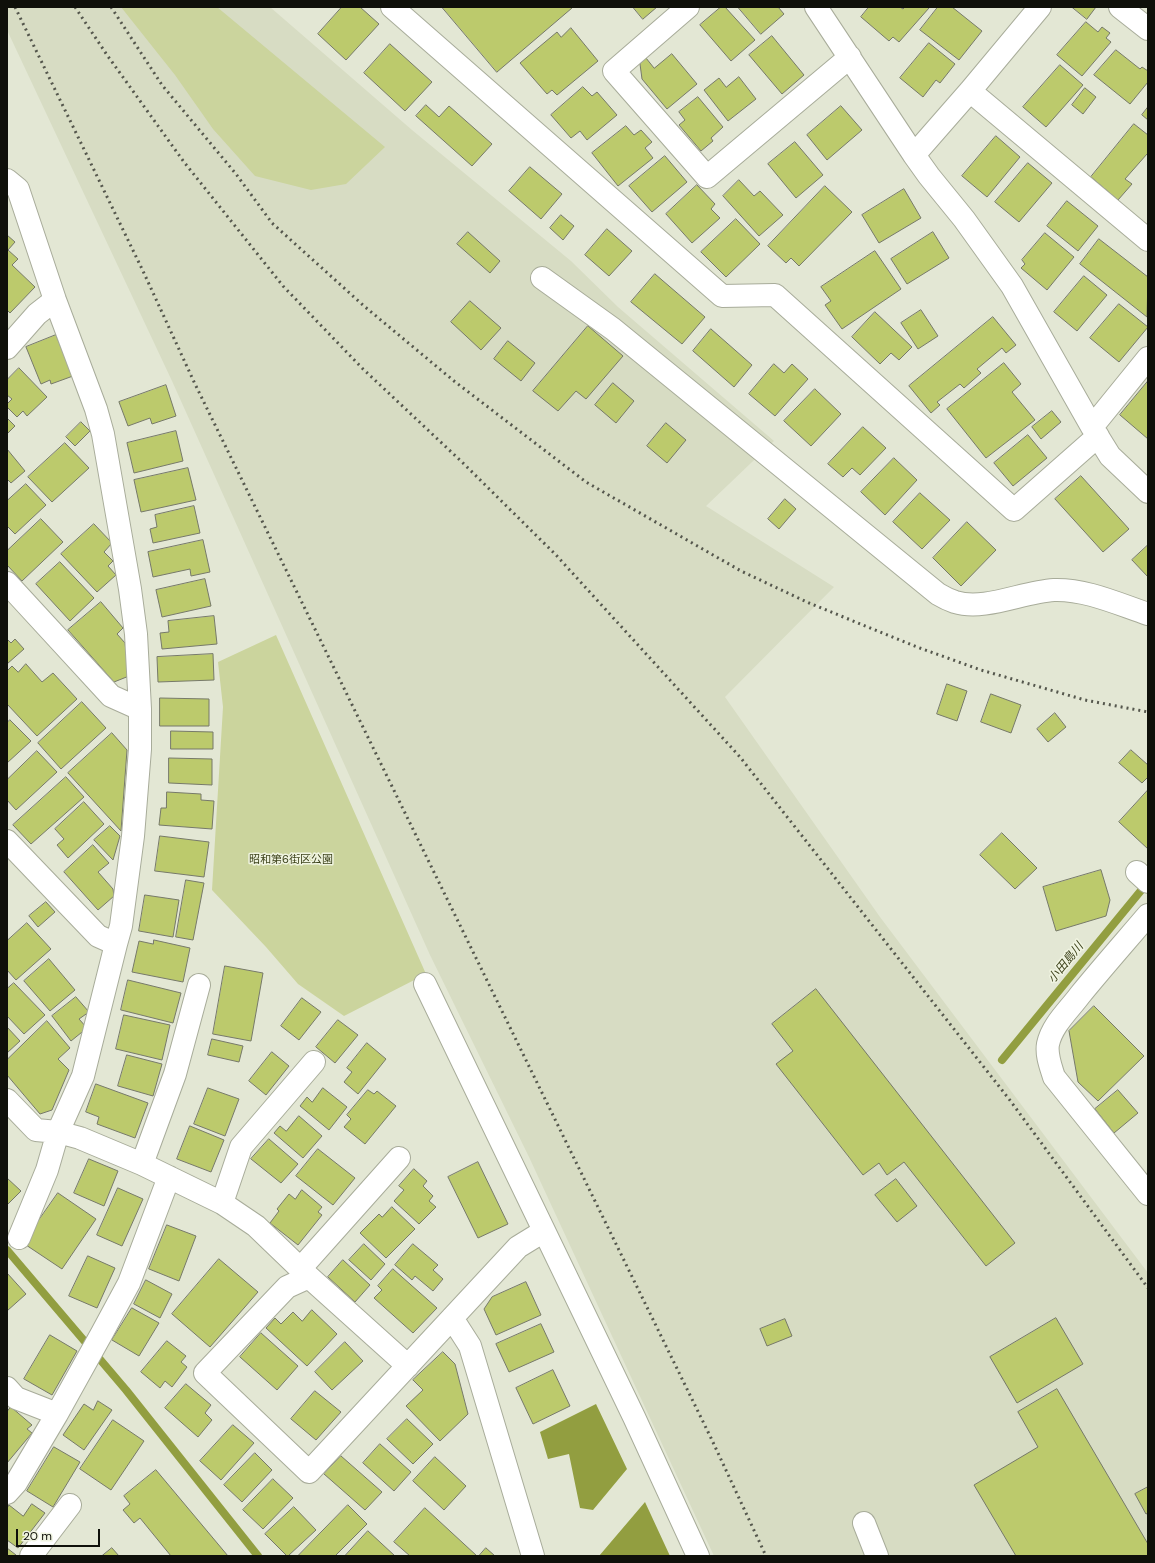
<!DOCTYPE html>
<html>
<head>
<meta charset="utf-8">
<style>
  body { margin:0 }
  #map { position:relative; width:1155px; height:1563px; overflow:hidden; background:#e3e7d4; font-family:"DM Sans",sans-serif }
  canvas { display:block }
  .frame { position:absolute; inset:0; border:8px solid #0f100a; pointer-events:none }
  .scale { position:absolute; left:16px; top:1529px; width:84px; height:18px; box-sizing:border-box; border:2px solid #0f100a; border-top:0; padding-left:5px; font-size:12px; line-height:14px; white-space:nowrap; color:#0f100a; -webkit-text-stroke:3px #f0f4e1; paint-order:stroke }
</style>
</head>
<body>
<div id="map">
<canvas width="1155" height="1563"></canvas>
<div class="frame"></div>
<div class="scale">20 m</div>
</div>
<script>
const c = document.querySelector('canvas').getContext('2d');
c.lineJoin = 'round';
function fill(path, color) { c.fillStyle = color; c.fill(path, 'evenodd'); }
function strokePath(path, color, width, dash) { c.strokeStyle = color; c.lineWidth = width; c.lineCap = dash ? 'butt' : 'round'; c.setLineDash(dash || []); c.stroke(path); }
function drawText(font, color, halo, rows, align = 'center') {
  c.font = font + ' "DM Sans","Noto Sans JP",sans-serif'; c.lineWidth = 3; c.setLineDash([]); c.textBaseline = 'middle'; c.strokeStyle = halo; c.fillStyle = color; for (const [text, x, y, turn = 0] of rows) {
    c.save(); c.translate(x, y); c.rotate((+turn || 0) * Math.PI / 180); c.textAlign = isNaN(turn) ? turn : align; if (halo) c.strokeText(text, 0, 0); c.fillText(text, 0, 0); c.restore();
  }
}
const built = new Path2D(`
  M 7,7 L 270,7 L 412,130 L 571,261 L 618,307 L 774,441 L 706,506 L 834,587 L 725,697 L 880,917 L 1148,1273 L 1148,1556 L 714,1556 L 529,1157 L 430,955 L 172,381 L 7,30 Z`);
const green = new Path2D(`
  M 121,7 L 217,7 L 385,147 L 346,184 L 311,190 L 255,176 L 213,129 L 175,75 Z
  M 276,635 L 426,974 L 344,1016 L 298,984 L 266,947 L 212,890 L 223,707 L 218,662 Z`);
const water = new Path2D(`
  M 596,1404 L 627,1469 L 593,1510 L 580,1508 L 569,1454 L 548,1459 L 540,1432 Z
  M 645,1502 L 670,1556 L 599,1556 Z`);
const stream = new Path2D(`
  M 1002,1060 L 1148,882
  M 7,1250 L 126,1390 L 258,1556`);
const building = new Path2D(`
  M 342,7 L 360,7 L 379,24 L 346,60 L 318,34 Z
  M 442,7 L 572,7 L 572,8 L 497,72 Z
  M 633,7 L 657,7 L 643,19 Z
  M 721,7 L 725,7 L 755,40 L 731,61 L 700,25 Z
  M 738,7 L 778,7 L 784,14 L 761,34 Z
  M 869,7 L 900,7 L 903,9 L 905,7 L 927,7 L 929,8 L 899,42 L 893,37 L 889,41 L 861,17 Z
  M 938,7 L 952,7 L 982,31 L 959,60 L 920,30 Z
  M 1072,7 L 1096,7 L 1087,19 Z
  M 1086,22 L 1098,32 L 1102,27 L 1110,33 L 1106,38 L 1111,42 L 1082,76 L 1057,55 Z
  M 571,28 L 598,61 L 557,95 L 552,90 L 547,94 L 520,63 L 557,32 L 561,37 Z
  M 772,36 L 804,75 L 782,94 L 749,55 Z
  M 929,43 L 955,64 L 940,83 L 936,80 L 923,97 L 900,78 Z
  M 390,44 L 432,82 L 405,111 L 364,73 Z
  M 1116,50 L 1140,69 L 1142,67 L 1148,71 L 1148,82 L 1130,104 L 1094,75 Z
  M 672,54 L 697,84 L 667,109 L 642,79 L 640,64 L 646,58 L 654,68 Z
  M 1060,65 L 1083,85 L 1046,127 L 1023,107 Z
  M 739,77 L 756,99 L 728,121 L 704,90 L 719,78 L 726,87 Z
  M 583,87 L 592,96 L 597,92 L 617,115 L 587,140 L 580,131 L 571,138 L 551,115 Z
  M 1085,88 L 1096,97 L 1083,114 L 1072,105 Z
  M 698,97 L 723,127 L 711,138 L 713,141 L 701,151 L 679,125 L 685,120 L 679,112 Z
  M 426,105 L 439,117 L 449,106 L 492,144 L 472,166 L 416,116 Z
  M 841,106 L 862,130 L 827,160 L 807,135 Z
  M 1148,107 L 1148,120 L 1142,115 Z
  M 1134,124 L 1148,135 L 1148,155 L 1147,154 L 1125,179 L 1132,184 L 1118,200 L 1091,177 Z
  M 626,126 L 634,135 L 641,130 L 652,142 L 645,148 L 653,158 L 618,186 L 592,153 Z
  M 996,136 L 1020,157 L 987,197 L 962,176 Z
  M 795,142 L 823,175 L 796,198 L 768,164 Z
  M 665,156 L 687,182 L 652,212 L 629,186 Z
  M 1028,163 L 1052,183 L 1019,222 L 995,202 Z
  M 530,167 L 562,194 L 541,219 L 509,191 Z
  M 739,180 L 754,196 L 760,191 L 783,215 L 759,236 L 723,196 Z
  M 697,185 L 715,204 L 711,209 L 720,218 L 692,243 L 666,214 Z
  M 825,186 L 852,212 L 799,266 L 791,258 L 786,263 L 768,246 Z
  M 904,189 L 921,218 L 879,243 L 862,215 Z
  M 1067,201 L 1098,226 L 1078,251 L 1047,226 Z
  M 561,215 L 574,226 L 563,240 L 550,228 Z
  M 736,219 L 760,244 L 726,277 L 701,252 Z
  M 607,229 L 632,251 L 609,276 L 585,255 Z
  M 468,232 L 500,261 L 490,273 L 457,244 Z
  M 933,232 L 949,258 L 907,284 L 891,259 Z
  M 1045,233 L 1074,257 L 1047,290 L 1021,268 L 1025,264 L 1022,260 Z
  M 7,235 L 15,242 L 8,250 L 18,259 L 12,265 L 35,287 L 10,313 L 7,310 Z
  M 1099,239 L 1148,277 L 1147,317 L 1080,264 Z
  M 875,251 L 901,289 L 842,329 L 825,305 L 831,301 L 821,287 Z
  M 655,274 L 705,317 L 682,344 L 631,302 Z
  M 1084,276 L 1107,295 L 1077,331 L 1054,312 Z
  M 470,301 L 501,328 L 481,350 L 451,322 Z
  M 1119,304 L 1148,327 L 1119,362 L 1090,338 Z
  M 921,310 L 938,336 L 918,349 L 901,323 Z
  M 875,312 L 912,347 L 899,360 L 891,353 L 880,364 L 852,337 Z
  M 993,317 L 1016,345 L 1006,353 L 1002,348 L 977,369 L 981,373 L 964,388 L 960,384 L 937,402 L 940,405 L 931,413 L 909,386 Z
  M 588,326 L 623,356 L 586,399 L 576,391 L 558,411 L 533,391 Z
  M 711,329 L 752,365 L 734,387 L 693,351 Z
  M 56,335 L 73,376 L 51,384 L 50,380 L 41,384 L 26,347 Z
  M 508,341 L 535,363 L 521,381 L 494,359 Z
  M 1004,363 L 1021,384 L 1012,392 L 1035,420 L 986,458 L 947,409 Z
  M 774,364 L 784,373 L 792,364 L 808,379 L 775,416 L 749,394 Z
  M 19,368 L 47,397 L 27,416 L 23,411 L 17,417 L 7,407 L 7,404 L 12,399 L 7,395 L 7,380 Z
  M 1148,381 L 1148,439 L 1120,415 Z
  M 613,383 L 634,401 L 616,423 L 595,405 Z
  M 166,385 L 176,416 L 152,424 L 150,418 L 128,426 L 119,402 Z
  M 815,389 L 841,414 L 811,446 L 784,421 Z
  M 1052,411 L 1061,422 L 1041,439 L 1032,427 Z
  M 7,418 L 15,426 L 7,434 Z
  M 81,422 L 90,431 L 75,446 L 66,437 Z
  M 666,423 L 686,440 L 667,463 L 647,446 Z
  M 863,427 L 886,448 L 860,475 L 852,468 L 843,477 L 828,464 Z
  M 176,431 L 183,461 L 134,473 L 127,443 Z
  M 1028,435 L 1047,458 L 1013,486 L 994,463 Z
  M 65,443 L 89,468 L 52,502 L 28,477 Z
  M 7,449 L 25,471 L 11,483 L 7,479 Z
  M 894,458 L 917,480 L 885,515 L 861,492 Z
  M 188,468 L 196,500 L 141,512 L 134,480 Z
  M 1081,476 L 1129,529 L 1103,552 L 1055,499 Z
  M 26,484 L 46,505 L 15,534 L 7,526 L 7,501 Z
  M 920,493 L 950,520 L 922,549 L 893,522 Z
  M 785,499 L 796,509 L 779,529 L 768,519 Z
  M 194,506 L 200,533 L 153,543 L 150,529 L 157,527 L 155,515 Z
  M 41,519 L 63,542 L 22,581 L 7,565 L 7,551 Z
  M 967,522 L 996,550 L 961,586 L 933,558 Z
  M 94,524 L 112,543 L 104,552 L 113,561 L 108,566 L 116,575 L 97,592 L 61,554 Z
  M 203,540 L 210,572 L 191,576 L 190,569 L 153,577 L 148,552 Z
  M 1148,545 L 1148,577 L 1132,560 Z
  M 60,562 L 94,598 L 70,621 L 36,584 Z
  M 205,579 L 211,606 L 162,617 L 156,590 Z
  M 101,602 L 123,628 L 117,634 L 125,643 L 129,676 L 114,682 L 68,630 Z
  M 214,616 L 217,644 L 162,649 L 160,633 L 169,632 L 168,621 Z
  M 7,639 L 11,643 L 15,639 L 24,649 L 7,664 Z
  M 213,654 L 214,680 L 158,682 L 157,657 Z
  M 26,664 L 42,682 L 53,673 L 77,699 L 37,736 L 7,704 L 7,671 L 12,666 L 18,672 Z
  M 947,684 L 967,691 L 957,721 L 937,714 Z
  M 991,694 L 1021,705 L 1011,733 L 981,722 Z
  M 160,698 L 209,699 L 209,726 L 160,726 Z
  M 82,702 L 106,728 L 61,769 L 38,743 Z
  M 1055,713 L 1066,727 L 1048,742 L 1037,729 Z
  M 10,720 L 31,741 L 7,763 L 7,723 Z
  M 171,731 L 213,732 L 213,749 L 171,749 Z
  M 112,733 L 127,750 L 121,831 L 68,773 Z
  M 1131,750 L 1148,765 L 1148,777 L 1142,783 L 1119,763 Z
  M 37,751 L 57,772 L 16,810 L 7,800 L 7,780 Z
  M 169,758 L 212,759 L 212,785 L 169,783 Z
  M 66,777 L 84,797 L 31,844 L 13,825 Z
  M 1148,790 L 1148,849 L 1119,822 Z
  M 167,792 L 201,794 L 201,800 L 214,801 L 212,829 L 159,825 L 161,808 L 166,808 Z
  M 84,802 L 104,824 L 68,858 L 57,845 L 64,839 L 55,829 Z
  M 110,826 L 120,836 L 113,860 L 94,840 Z
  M 1002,833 L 1037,868 L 1015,889 L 980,855 Z
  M 160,836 L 209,842 L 204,877 L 155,871 Z
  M 93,845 L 109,863 L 98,872 L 113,889 L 114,896 L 98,910 L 64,872 Z
  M 1101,870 L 1110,900 L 1106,916 L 1056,931 L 1043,887 Z
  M 186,880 L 204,883 L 193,940 L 176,937 Z
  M 145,895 L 179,900 L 173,937 L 139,931 Z
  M 46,902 L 55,912 L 38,927 L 29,916 Z
  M 27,923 L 51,949 L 16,980 L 7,970 L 7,941 Z
  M 154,940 L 190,948 L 183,982 L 132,972 L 139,941 L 153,944 Z
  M 49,959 L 75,990 L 50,1011 L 24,981 Z
  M 225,966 L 263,973 L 251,1041 L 213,1034 Z
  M 128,980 L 181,993 L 173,1023 L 121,1010 Z
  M 14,983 L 45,1015 L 24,1034 L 7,1016 L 7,989 Z
  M 816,989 L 1015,1243 L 986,1266 L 904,1162 L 887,1175 L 879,1163 L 863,1175 L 776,1064 L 793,1051 L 772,1024 Z
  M 76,997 L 89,1012 L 79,1019 L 87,1028 L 71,1041 L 52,1016 Z
  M 302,998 L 321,1012 L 299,1040 L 281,1026 Z
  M 1094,1006 L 1144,1056 L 1098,1101 L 1078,1082 L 1069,1031 Z
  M 124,1015 L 170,1025 L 162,1060 L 116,1049 Z
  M 338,1020 L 358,1035 L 335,1063 L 316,1047 Z
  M 47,1021 L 70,1048 L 58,1059 L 69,1070 L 52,1110 L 40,1114 L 7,1075 L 7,1060 Z
  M 7,1027 L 20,1041 L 7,1053 Z
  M 212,1039 L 243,1046 L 239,1062 L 208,1055 Z
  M 367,1043 L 386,1059 L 358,1094 L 344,1082 L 352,1072 L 347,1068 Z
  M 272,1052 L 289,1066 L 266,1095 L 249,1081 Z
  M 127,1055 L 162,1064 L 153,1096 L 118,1086 Z
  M 96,1084 L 148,1103 L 135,1138 L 97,1124 L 99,1117 L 86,1112 Z
  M 208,1088 L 239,1099 L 225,1136 L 194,1124 Z
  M 323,1088 L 347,1107 L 329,1130 L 300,1106 L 307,1097 L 312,1102 Z
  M 368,1090 L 374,1094 L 377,1091 L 396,1106 L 365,1144 L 344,1127 L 351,1119 L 347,1115 Z
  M 1118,1090 L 1138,1113 L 1114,1133 L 1095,1109 Z
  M 299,1116 L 322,1136 L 303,1158 L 274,1133 L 280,1126 L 286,1131 Z
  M 190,1126 L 224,1140 L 211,1172 L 177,1159 Z
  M 269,1139 L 298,1164 L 281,1183 L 251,1159 Z
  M 318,1149 L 355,1178 L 333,1205 L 296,1176 Z
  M 89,1159 L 118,1171 L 104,1206 L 74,1193 Z
  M 478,1162 L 508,1224 L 478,1238 L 448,1177 Z
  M 414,1169 L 427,1181 L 423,1186 L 433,1196 L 429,1201 L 436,1207 L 419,1224 L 394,1201 L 404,1190 L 399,1186 Z
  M 7,1178 L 21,1191 L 7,1205 Z
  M 896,1179 L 917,1206 L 897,1222 L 875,1195 Z
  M 118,1188 L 143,1199 L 122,1246 L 97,1235 Z
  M 302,1190 L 322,1207 L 318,1212 L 322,1215 L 298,1245 L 270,1223 L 279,1211 L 277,1209 L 289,1194 L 295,1199 Z
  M 58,1193 L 96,1219 L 62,1269 L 23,1243 Z
  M 392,1207 L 415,1229 L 386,1258 L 360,1233 L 379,1214 L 382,1217 Z
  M 167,1225 L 196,1236 L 179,1281 L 149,1269 Z
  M 364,1244 L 385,1264 L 371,1280 L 349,1260 Z
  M 413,1244 L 438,1265 L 433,1270 L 443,1279 L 433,1291 L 415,1276 L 412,1280 L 395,1265 Z
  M 88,1256 L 115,1268 L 97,1308 L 69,1296 Z
  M 219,1259 L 258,1292 L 210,1347 L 172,1314 Z
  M 343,1260 L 370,1285 L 355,1302 L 328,1277 Z
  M 393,1269 L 437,1308 L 413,1333 L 374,1298 L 382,1290 L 378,1286 Z
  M 7,1273 L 26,1294 L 7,1311 Z
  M 146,1280 L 172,1294 L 160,1318 L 134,1304 Z
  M 526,1282 L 541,1315 L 496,1335 L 484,1309 L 492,1297 Z
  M 132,1308 L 159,1323 L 139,1356 L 112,1340 Z
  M 312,1310 L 337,1334 L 307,1366 L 266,1328 L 275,1318 L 281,1324 L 293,1312 L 302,1321 Z
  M 1056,1318 L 1083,1364 L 1017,1403 L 990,1357 Z
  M 785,1319 L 792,1336 L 767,1346 L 760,1329 Z
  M 541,1324 L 554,1352 L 509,1372 L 496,1344 Z
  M 261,1333 L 298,1366 L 277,1390 L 240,1357 Z
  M 50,1335 L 77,1351 L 52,1395 L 24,1379 Z
  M 167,1341 L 186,1356 L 181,1362 L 187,1367 L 172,1387 L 165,1381 L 160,1388 L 141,1372 Z
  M 345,1342 L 363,1361 L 332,1390 L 315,1372 Z
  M 443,1352 L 455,1364 L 468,1414 L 440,1441 L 406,1406 L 423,1390 L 413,1380 Z
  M 553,1370 L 570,1406 L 533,1424 L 516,1388 Z
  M 186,1384 L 211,1405 L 205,1413 L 212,1420 L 198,1437 L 165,1408 Z
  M 1057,1389 L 1148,1544 L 1148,1556 L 1016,1556 L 974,1485 L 1038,1447 L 1018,1412 Z
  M 315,1391 L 341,1412 L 316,1440 L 291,1419 Z
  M 98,1401 L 112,1410 L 84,1450 L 63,1435 L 84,1404 L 93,1410 Z
  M 11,1407 L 32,1425 L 27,1429 L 32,1433 L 7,1463 L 7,1412 Z
  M 407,1419 L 433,1444 L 413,1464 L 387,1439 Z
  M 113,1420 L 144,1441 L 111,1490 L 80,1469 Z
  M 233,1425 L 254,1443 L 221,1480 L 200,1461 Z
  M 380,1444 L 411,1472 L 394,1491 L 363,1463 Z
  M 54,1447 L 80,1462 L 53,1507 L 27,1491 Z
  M 255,1453 L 272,1470 L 242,1502 L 224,1485 Z
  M 341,1456 L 382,1492 L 365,1510 L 324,1474 Z
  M 435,1457 L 466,1486 L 444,1510 L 413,1481 Z
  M 156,1470 L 228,1556 L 171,1556 L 140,1518 L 134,1523 L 123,1510 L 130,1504 L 124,1496 Z
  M 273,1479 L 293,1498 L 263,1529 L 243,1510 Z
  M 1148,1487 L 1148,1513 L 1146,1514 L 1135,1494 Z
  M 32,1504 L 45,1513 L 18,1548 L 7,1540 L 7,1508 L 9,1505 L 23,1516 Z
  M 348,1505 L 367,1524 L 335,1556 L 298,1556 Z
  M 294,1507 L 316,1530 L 288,1556 L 287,1556 L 265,1534 Z
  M 425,1508 L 477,1556 L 410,1556 L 394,1542 Z
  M 368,1531 L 395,1556 L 345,1556 Z
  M 7,1548 L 16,1555 L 15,1556 L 7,1556 Z
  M 112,1548 L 119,1556 L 102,1556 Z
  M 486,1548 L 495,1556 L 479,1556 Z`);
const minor = new Path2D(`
  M 392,7 L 722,296 L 775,295 L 1014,510 L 1098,436
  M 688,7 L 614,71 L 707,177 L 850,57
  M 816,7 L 914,155 L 929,176 L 964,219 L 1012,286 L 1092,427 L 1110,456 L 1148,492
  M 1120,7 L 1148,29
  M 970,91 L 1148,240
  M 914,155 L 970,91 L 1040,7
  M 7,180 L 18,189 L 55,300 L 96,409 L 103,434 L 130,589 L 136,634 L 140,709 L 140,749 L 133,836 L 121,926 L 116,944 L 83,1076 L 58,1132 L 47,1170 L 19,1238
  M 542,278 L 613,329 L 938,594 C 943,597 949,600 955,602 C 985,611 1022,592 1054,590 C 1086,589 1118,604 1148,614
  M 7,348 L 37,314 L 55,300
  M 1092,427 L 1148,358
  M 7,583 L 111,696 L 140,709
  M 7,841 L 98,936 L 116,944
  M 1137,872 L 1148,882
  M 1148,915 C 1125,942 1102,968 1080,995 C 1069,1010 1052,1025 1048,1044 C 1046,1055 1051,1067 1054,1077 L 1148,1194
  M 425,984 L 634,1417 L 698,1556
  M 7,1100 L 36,1130 L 58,1132 L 80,1138 L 142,1164 L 222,1203 L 256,1226 L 309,1277 L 408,1366
  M 142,1164 L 175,1074 L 199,985
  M 222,1203 L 241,1147 L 314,1062
  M 300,1269 L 399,1158
  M 309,1277 L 287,1287 L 205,1373 L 309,1472 L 518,1247 L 544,1231
  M 452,1318 L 470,1346 L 533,1556
  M 7,1388 L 16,1398 L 57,1414
  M 7,1493 L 16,1483 L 57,1414 L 102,1333 L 129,1283 L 169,1177
  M 864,1523 L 877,1556
  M 31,1556 L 70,1505`);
const rail = new Path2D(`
  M 15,7 L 143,271 L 195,384 L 711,1438 L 766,1556
  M 75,7 L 107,55 L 184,162 L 283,286 L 362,368 L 463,463 L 556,555 L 740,757 L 1009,1099 L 1148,1288
  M 111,7 L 162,85 L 236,174 L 272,223 L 364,306 L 454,381 L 586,482 L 741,571 L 809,603 L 917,647 L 981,670 L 1085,700 L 1148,712`);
const parkNames = [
  ["昭和第6街区公園",291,860]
];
const waterNames = [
  ["小田島川",1066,963,-51]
];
fill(built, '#d7dcc3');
fill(green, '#cbd49d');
fill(water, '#929e40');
strokePath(stream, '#929e40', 8);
fill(building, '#bcca6c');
strokePath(building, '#767969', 1);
strokePath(minor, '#a8ac9a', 24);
strokePath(minor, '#fff', 22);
strokePath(rail, '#55574d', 3, [2, 4]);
drawText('11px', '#3a4018', '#f0f4e1', parkNames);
drawText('italic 12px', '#3d421b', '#f0f4e1', waterNames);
</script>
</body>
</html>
